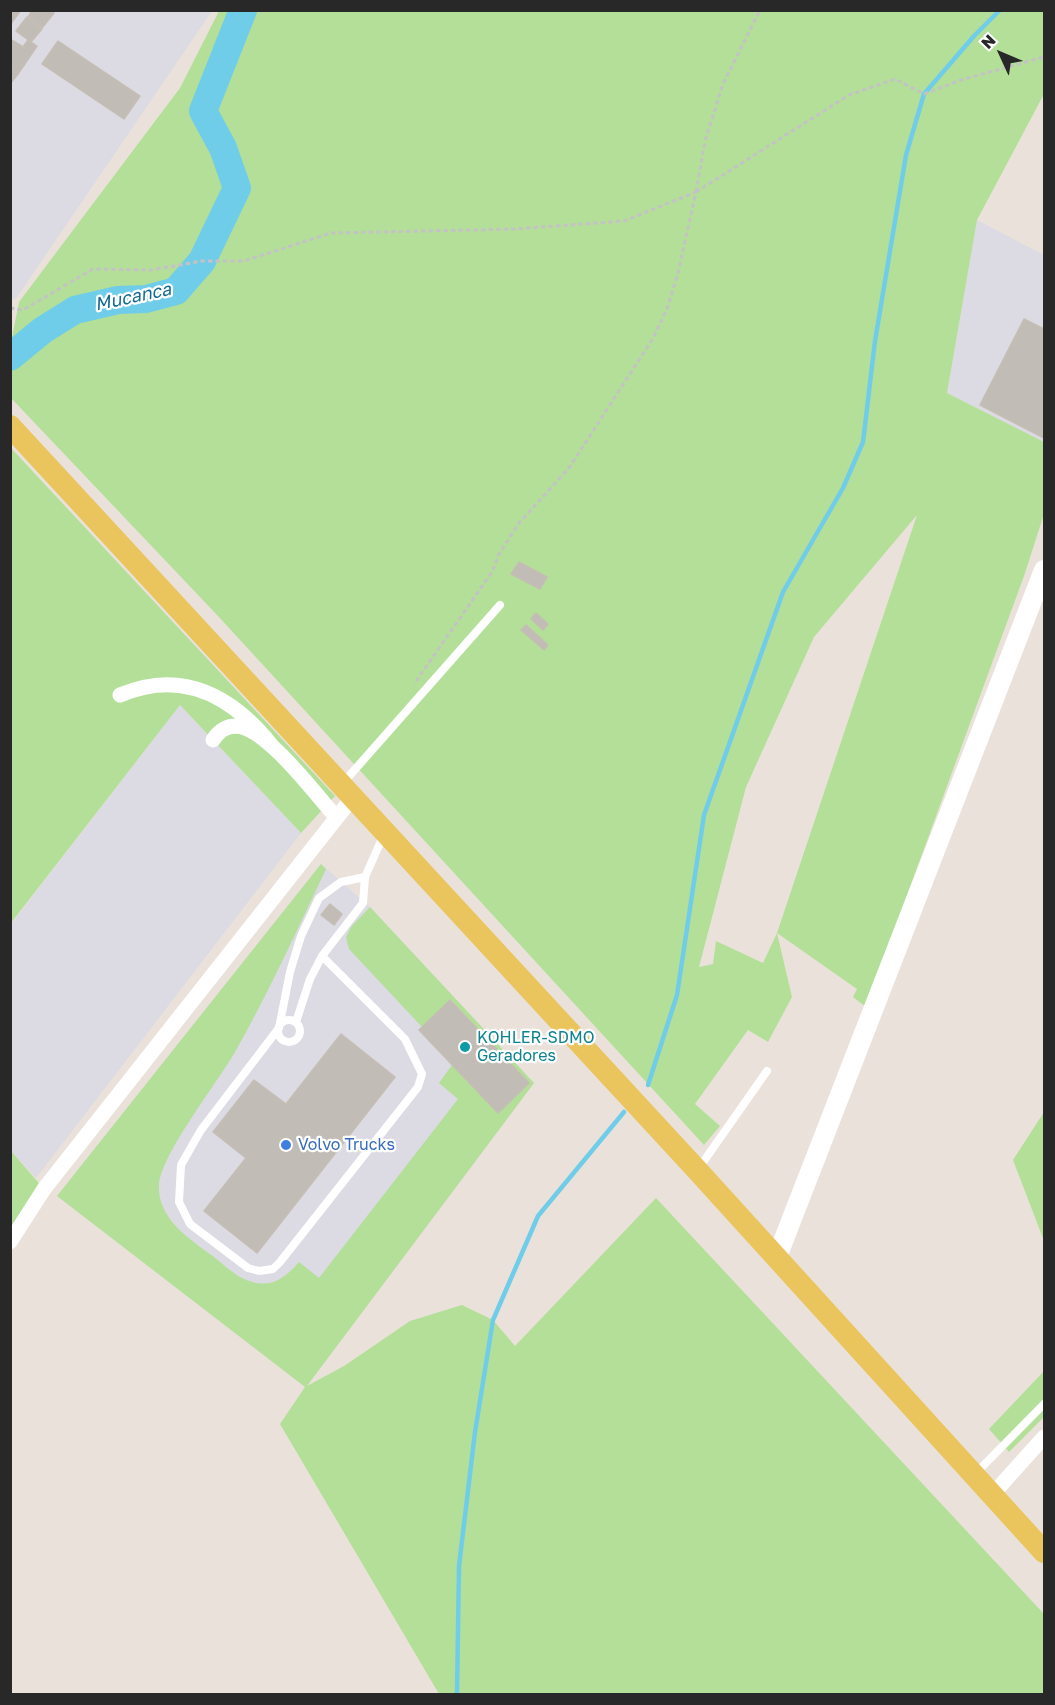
<!DOCTYPE html>
<html>
<head>
<meta charset="utf-8">
<style>
  body { margin:0 }
  #map { position:relative; width:1055px; height:1705px; overflow:hidden; background:#eae2da; font-family:"Golos Text",sans-serif }
  canvas { display:block }
  .frame { position:absolute; inset:0; border:12px solid #282828; pointer-events:none }
  .north { position:absolute; left:971px; top:24px; width:60px; height:60px; -webkit-text-stroke:4px #fff; paint-order:stroke; rotate:314deg; font-size:16px; font-weight:700; line-height:24px; text-align:center; color:#282828 }
  .north::after { content:''; display:block; margin:auto; width:21px; height:27px; background:#282828; clip-path:polygon(50% 0,100% 100%,50% 72%,0 100%) }
</style>
</head>
<body>
<div id="map">
<canvas width="1055" height="1705"></canvas>
<div class="frame"></div>
<div class="north">N</div>
</div>
<script>
const c = document.querySelector('canvas').getContext('2d');
c.lineJoin = 'round';
function fill(path, color) { c.fillStyle = color; c.fill(path, 'evenodd'); }
function strokePath(path, color, width, dash) { c.strokeStyle = color; c.lineWidth = width; c.lineCap = dash ? 'butt' : 'round'; c.setLineDash(dash || []); c.stroke(path); }
function drawText(font, color, halo, rows, align = 'center') {
  c.font = font + ' "Golos Text",sans-serif'; c.lineWidth = 4.5; c.setLineDash([]); c.textBaseline = 'middle'; c.strokeStyle = halo; c.fillStyle = color; for (const [text, x, y, turn = 0] of rows) {
    c.save(); c.translate(x, y); c.rotate((+turn || 0) * Math.PI / 180); c.textAlign = isNaN(turn) ? turn : align; if (halo) c.strokeText(text, 0, 0); c.fillText(text, 0, 0); c.restore();
  }
}
const industrial = new Path2D(`
  M 10,11 L 212,11 L 15,300 L 10,297 Z
  M 977,220 L 1044,255 L 1044,442 L 947,393 Z
  M 180,705 L 301,833 L 36,1178 L 11,1151 L 11,924 Z
  M 321,864 L 370,907 L 534,1083 L 306,1387 L 57,1196 Z`);
const green = new Path2D(`
  M 219,11 L 1044,11 L 1044,94 L 977,220 L 947,393 L 1044,442 L 1044,514 L 1024,576 L 866,1007 L 853,997 L 857,989 L 777,933 L 792,997 L 768,1042 L 748,1030 L 695,1104 L 720,1126 L 704,1145 L 218,616 L 11,398 L 11,343 L 19,302 L 180,88 ZM 917,515 L 777,933 L 763,963 L 716,941 L 713,964 L 699,967 L 746,787 L 814,637 Z
  M 11,448 L 335,796 L 301,833 L 180,705 L 11,923 Z
  M 321,864 L 326,869 C 297,930 269,992 235,1052 C 218,1082 161,1154 159,1185 C 157,1219 191,1240 214,1257 C 222,1263 231,1272 240,1277 C 265,1290 281,1283 299,1262 L 319,1278 L 458,1099 L 439,1083 L 452,1065 L 498,1113 L 529,1083 L 451,1000 L 422,1027 L 349,949 L 346,937 L 351,927 L 370,907 L 534,1083 L 307,1386 L 344,1366 L 410,1321 L 462,1305 L 493,1320 L 515,1346 L 656,1198 L 1044,1614 L 1044,1694 L 439,1694 L 280,1424 L 305,1387 L 57,1196 Z
  M 1044,1112 L 1044,1241 L 1013,1160 Z
  M 11,1151 L 44,1189 L 11,1242 Z
  M 1044,1371 L 1044,1417 L 1009,1452 L 989,1429 Z`);
const stream = new Path2D(`
  M 648,1085 L 677,995 L 704,815 L 783,592 L 843,488 L 863,442 L 875,341 L 906,155 L 924,94 L 974,36 L 1000,10
  M 457,1694 L 459,1566 L 475,1432 L 493,1320 L 538,1216 L 624,1112`);
const river = new Path2D(`
  M 10,357 L 43,330 L 75,310 L 118,300 L 146,299 L 176,291 L 202,261 L 237,188 L 223,148 L 203,111 L 243,10`);
const building = new Path2D(`
  M 10,10 L 21,10 L 10,25 Z
  M 32,10 L 51,10 L 54,13 L 42,28 L 28,17 Z
  M 27,17 L 42,29 L 31,42 L 16,31 Z
  M 10,39 L 23,47 L 28,40 L 37,46 L 18,74 L 10,69 Z
  M 58,41 L 140,96 L 124,119 L 42,64 Z
  M 10,69 L 18,74 L 10,84 Z
  M 1024,319 L 1044,329 L 1044,438 L 980,405 Z
  M 519,562 L 547,577 L 540,589 L 511,574 Z
  M 536,613 L 548,624 L 543,630 L 531,619 Z
  M 526,625 L 548,645 L 544,650 L 521,630 Z
  M 330,904 L 342,914 L 334,925 L 321,915 Z
  M 450,1000 L 529,1083 L 498,1113 L 419,1030 Z
  M 341,1034 L 395,1077 L 257,1253 L 204,1211 L 246,1158 L 213,1132 L 254,1080 L 286,1104 Z`);
const path = new Path2D(`
  M 696,192 L 849,95 L 895,79 L 924,94 L 961,80 L 1044,57
  M 696,192 L 705,141 L 723,84 L 760,10
  M 10,308 L 23,310 L 93,269 L 151,270 L 202,261 L 244,261 L 331,233 L 515,229 L 624,221 L 696,192 L 678,273 L 667,309 L 652,340 L 569,468 L 519,523 L 499,554 L 492,572 L 414,684`);
const lane = new Path2D(`
  M 343,783 L 500,605
  M 322,956 L 405,1039 L 422,1074 L 418,1087 L 280,1262 L 273,1269 L 259,1271 L 248,1268 L 190,1224 L 179,1202 L 181,1165 L 201,1130 L 279,1028 L 290,972 L 301,936 L 319,898 L 341,882 L 365,877
  M278 1031a11 11 0 1 1 22 0a11 11 0 1 1-22 0Z
  M 296,1022 L 310,979 L 322,956 L 363,903 L 365,877 L 384,834
  M 699,1168 L 767,1071
  M 976,1473 L 1044,1404`);
const street = new Path2D(`
  M 120,695 C 183,668 234,697 273,747
  M 213,740 C 218,732 226,726 236,726 C 266,727 316,795 336,817
  M 10,1242 L 44,1189 L 353,797
  M 992,1495 L 1044,1437`);
const secondary = new Path2D(`
  M 777,1257 L 1044,570`);
const primary = new Path2D(`
  M 10,426 L 697,1170 L 1044,1552`);
const markers = [
  [465,1047,6,"#0f9aa8"],
  [286,1145,6,"#3f7fe0"]
];
const cultureNames = [
  ["KOHLER-SDMO",477,1038],
  ["Geradores",477,1056]
];
const shopNames = [
  ["Volvo Trucks",298,1145]
];
const waterNames = [
  ["Mucanca",133,297,-12]
];
fill(industrial, '#dcdae2');
fill(green, '#b3df98');
strokePath(stream, '#70cde9', 4.5);
strokePath(river, '#70cde9', 28);
fill(building, '#c2bcb7');
strokePath(building, '#c5beb4', 1.5);
strokePath(path, '#c3c3c3', 3, [4.5, 3]);
strokePath(lane, '#fff', 8);
strokePath(street, '#fff', 15);
strokePath(secondary, '#fff', 20);
strokePath(primary, '#eac55e', 22);
for (const [x, y, r, color] of markers) { const dot = new Path2D(); dot.arc(x, y, r, 0, 2 * Math.PI); c.fillStyle = color; c.fill(dot); strokePath(dot, '#fff', 2); }
drawText('16px', '#0d838f', '#fff', cultureNames, 'left');
drawText('16px', '#366cbe', '#fff', shopNames, 'left');
drawText('italic 18px', '#126a92', '#fff', waterNames);
</script>
</body>
</html>
